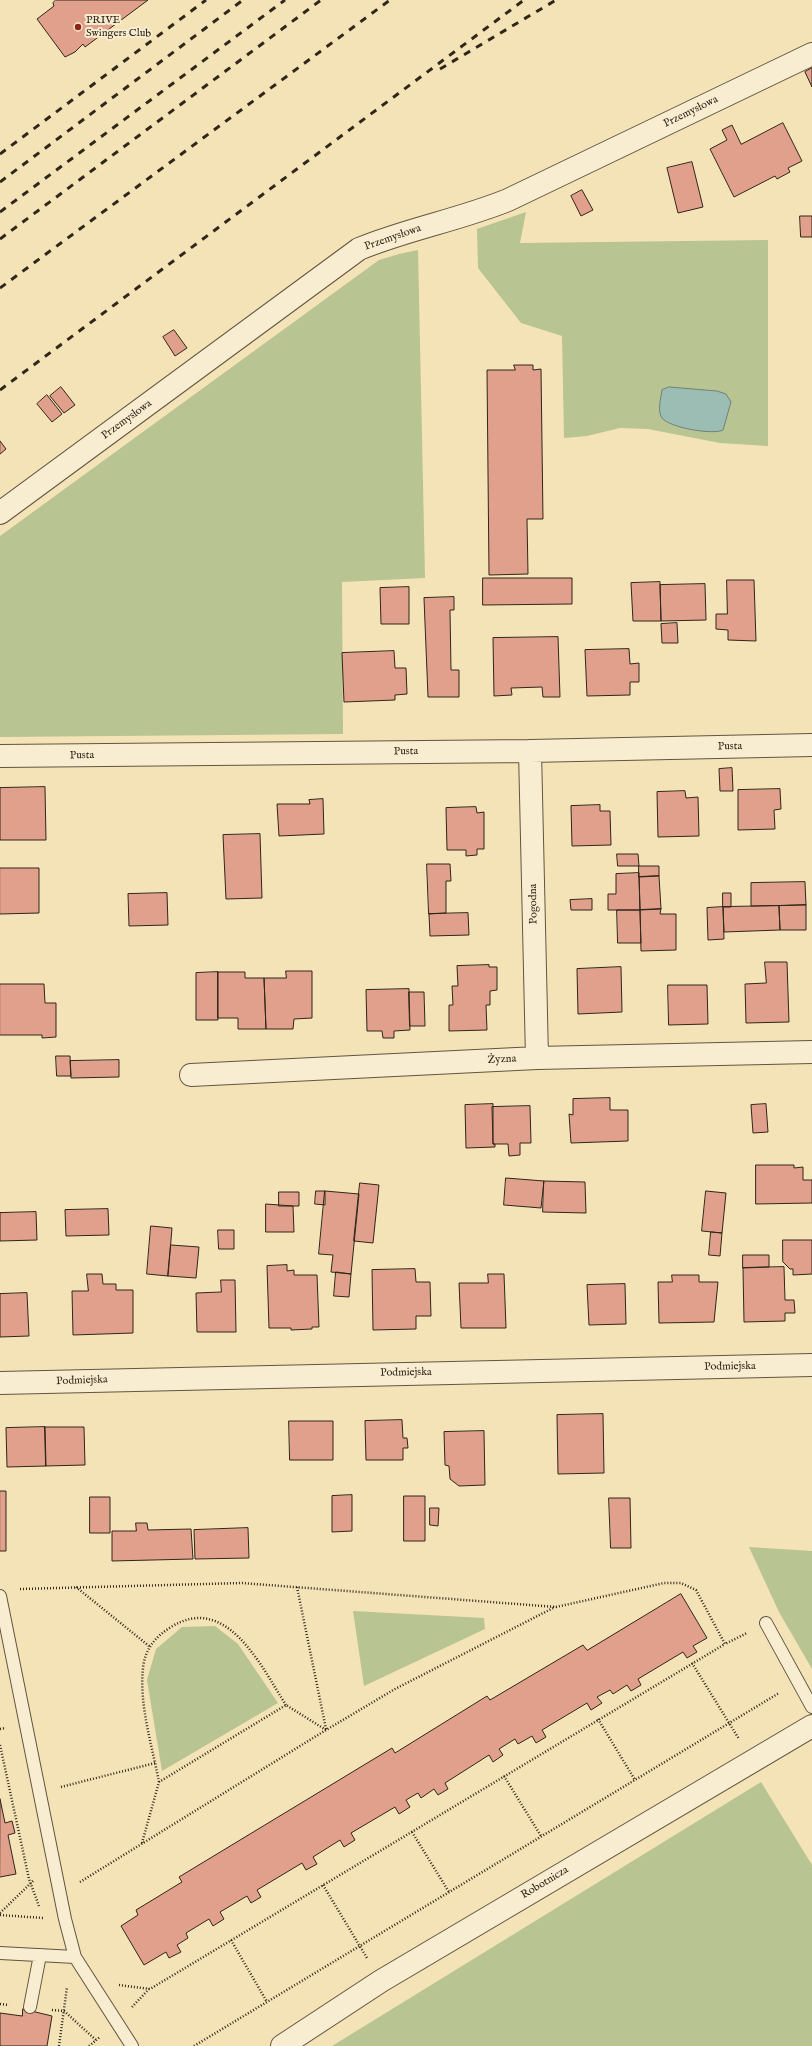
<!DOCTYPE html>
<html>
<head>
<meta charset="utf-8">
<style>
  body { margin:0 }
  canvas { display:block; background:#f4e3b7 }
</style>
</head>
<body>
<canvas width="812" height="2046"></canvas>
<script>
const c = document.querySelector('canvas').getContext('2d');
c.lineJoin = 'round';
function fill(path, color) { c.fillStyle = color; c.fill(path, 'evenodd'); }
function strokePath(path, color, width, dash) { c.strokeStyle = color; c.lineWidth = width; c.lineCap = dash ? 'butt' : 'round'; c.setLineDash(dash || []); c.stroke(path); }
function drawText(font, color, halo, rows, align = 'center') {
  c.font = font + ' "IM FELL English",serif'; c.lineWidth = 4; c.setLineDash([]); c.textBaseline = 'middle'; c.strokeStyle = halo; c.fillStyle = color; for (const [text, x, y, turn = 0] of rows) {
    c.save(); c.translate(x, y); c.rotate((+turn || 0) * Math.PI / 180); c.textAlign = isNaN(turn) ? turn : align; if (halo) c.strokeText(text, 0, 0); c.fillText(text, 0, 0); c.restore();
  }
}
const green = new Path2D(`
  M 526,212 L 520,243 L 768,240 L 768,446 L 720,443 L 648,429 L 620,428 L 587,436 L 564,438 L 562,336 L 521,323 L 478,268 L 477,229 Z
  M 418,250 L 425,578 L 342,582 L 343,734 L 0,737 L 0,536 L 379,260 L 399,254 Z
  M 749,1547 L 812,1551 L 812,1669 L 779,1612 Z
  M 353,1611 L 484,1618 L 485,1629 L 364,1686 Z
  M 215,1626 L 238,1644 L 278,1703 L 162,1771 L 147,1680 L 156,1649 L 182,1627 Z
  M 761,1782 L 812,1865 L 812,2046 L 332,2046 Z`);
const water = new Path2D(`
  M 669,387 L 717,391 L 726,394 L 731,402 L 723,430 C 713,435 670,428 662,418 C 657,411 661,398 662,390 Z`);
const building = new Path2D(`
  M 56,0 L 148,0 L 85,47 L 83,44 L 75,52 L 65,57 L 37,19 L 54,6 L 53,3 Z
  M 812,68 L 812,87 L 805,72 Z
  M 783,123 L 802,161 L 788,168 L 790,172 L 777,179 L 775,176 L 734,197 L 710,149 L 727,140 L 722,130 L 732,125 L 741,144 Z
  M 692,162 L 703,207 L 678,213 L 667,168 Z
  M 582,190 L 593,210 L 581,216 L 571,196 Z
  M 800,216 L 812,216 L 812,237 L 801,237 Z
  M 174,330 L 187,348 L 175,356 L 163,337 Z
  M 514,365 L 533,365 L 533,370 L 541,369 L 543,519 L 527,519 L 528,574 L 489,575 L 487,370 L 515,370 Z
  M 61,387 L 75,405 L 64,413 L 50,396 Z
  M 47,395 L 62,414 L 52,422 L 37,404 Z
  M 0,441 L 6,449 L 0,454 Z
  M 483,578 L 572,578 L 572,604 L 483,605 Z
  M 727,580 L 754,580 L 756,641 L 728,640 L 728,630 L 716,629 L 716,614 L 727,614 Z
  M 660,582 L 661,621 L 633,621 L 631,583 Z
  M 705,584 L 706,620 L 661,621 L 660,585 Z
  M 409,587 L 409,624 L 381,624 L 380,588 Z
  M 454,597 L 454,610 L 450,610 L 451,670 L 459,670 L 459,697 L 428,697 L 424,598 Z
  M 677,623 L 678,643 L 662,643 L 661,624 Z
  M 558,637 L 560,697 L 543,697 L 542,687 L 511,688 L 512,695 L 494,696 L 493,638 Z
  M 629,649 L 630,664 L 639,663 L 639,682 L 630,682 L 630,695 L 587,696 L 585,650 Z
  M 394,651 L 395,668 L 406,668 L 407,694 L 395,695 L 395,700 L 344,702 L 342,653 Z
  M 732,768 L 733,791 L 720,791 L 719,769 Z
  M 45,787 L 46,840 L 0,840 L 0,788 Z
  M 780,789 L 781,809 L 774,810 L 775,829 L 738,830 L 738,790 Z
  M 685,791 L 686,798 L 698,797 L 699,836 L 658,837 L 657,792 Z
  M 323,799 L 324,834 L 279,836 L 277,804 L 310,804 L 309,800 Z
  M 600,805 L 600,811 L 610,811 L 611,845 L 572,846 L 571,806 Z
  M 476,807 L 477,813 L 484,812 L 484,849 L 477,849 L 477,855 L 466,856 L 466,850 L 447,850 L 446,808 Z
  M 260,834 L 262,898 L 226,899 L 223,835 Z
  M 617,854 L 638,854 L 639,866 L 618,866 Z
  M 427,864 L 450,864 L 451,881 L 446,881 L 446,913 L 429,914 Z
  M 639,866 L 659,866 L 659,876 L 639,877 Z
  M 0,868 L 39,868 L 39,913 L 0,914 Z
  M 639,873 L 640,910 L 608,910 L 608,894 L 616,894 L 616,874 Z
  M 659,876 L 661,909 L 640,910 L 639,877 Z
  M 805,882 L 806,905 L 751,906 L 751,883 Z
  M 167,893 L 168,925 L 129,926 L 128,894 Z
  M 723,893 L 731,893 L 731,907 L 723,907 Z
  M 592,899 L 592,910 L 571,910 L 570,900 Z
  M 806,905 L 806,930 L 780,930 L 779,906 Z
  M 779,906 L 780,930 L 724,932 L 723,907 Z
  M 723,907 L 724,939 L 708,940 L 707,908 Z
  M 661,909 L 660,914 L 676,914 L 676,950 L 641,951 L 640,910 Z
  M 617,910 L 640,910 L 641,943 L 618,943 Z
  M 468,913 L 469,935 L 430,936 L 429,914 Z
  M 765,962 L 787,962 L 789,1022 L 746,1023 L 745,984 L 766,983 Z
  M 489,965 L 489,967 L 497,967 L 497,990 L 490,991 L 490,1005 L 486,1005 L 487,1030 L 449,1031 L 449,1005 L 453,1005 L 452,986 L 458,986 L 457,966 Z
  M 621,967 L 622,1012 L 578,1014 L 577,969 Z
  M 286,971 L 312,971 L 312,1018 L 294,1019 L 293,1029 L 266,1029 L 264,978 L 286,978 Z
  M 218,972 L 245,972 L 245,978 L 264,978 L 266,1029 L 238,1029 L 238,1018 L 218,1018 Z
  M 218,972 L 218,1020 L 196,1020 L 196,973 Z
  M 0,984 L 44,984 L 45,1003 L 56,1003 L 56,1037 L 42,1038 L 42,1035 L 0,1035 Z
  M 668,985 L 707,985 L 708,1024 L 669,1025 Z
  M 409,989 L 410,1030 L 394,1031 L 394,1038 L 383,1038 L 382,1031 L 367,1031 L 366,990 Z
  M 409,992 L 424,992 L 425,1026 L 410,1026 Z
  M 56,1056 L 70,1056 L 71,1076 L 57,1076 Z
  M 119,1060 L 119,1077 L 71,1078 L 70,1061 Z
  M 610,1098 L 610,1110 L 628,1110 L 628,1141 L 571,1143 L 569,1114 L 573,1115 L 573,1099 Z
  M 493,1104 L 493,1144 L 495,1144 L 495,1147 L 466,1148 L 465,1105 Z
  M 766,1104 L 768,1132 L 753,1133 L 751,1105 Z
  M 530,1106 L 531,1143 L 520,1143 L 520,1155 L 509,1156 L 508,1144 L 493,1144 L 492,1107 Z
  M 756,1165 L 794,1165 L 794,1168 L 803,1167 L 803,1180 L 812,1180 L 812,1203 L 756,1204 Z
  M 506,1178 L 544,1181 L 541,1208 L 504,1205 Z
  M 544,1181 L 585,1182 L 586,1213 L 543,1212 Z
  M 360,1183 L 379,1185 L 373,1243 L 354,1241 Z
  M 316,1191 L 325,1191 L 325,1205 L 315,1204 Z
  M 325,1191 L 359,1194 L 351,1274 L 331,1272 L 333,1255 L 319,1254 Z
  M 706,1191 L 726,1193 L 722,1233 L 702,1231 Z
  M 279,1192 L 299,1192 L 299,1206 L 279,1206 Z
  M 266,1204 L 293,1206 L 294,1232 L 266,1232 Z
  M 108,1209 L 109,1235 L 66,1236 L 65,1210 Z
  M 36,1212 L 37,1240 L 0,1241 L 0,1213 Z
  M 151,1226 L 172,1228 L 168,1276 L 147,1274 Z
  M 218,1230 L 234,1230 L 234,1249 L 219,1249 Z
  M 711,1232 L 722,1233 L 720,1256 L 709,1255 Z
  M 783,1240 L 812,1240 L 812,1274 L 793,1275 L 793,1269 L 790,1269 L 783,1262 Z
  M 171,1245 L 199,1247 L 196,1278 L 168,1276 Z
  M 743,1255 L 769,1255 L 769,1267 L 743,1268 Z
  M 287,1265 L 287,1271 L 294,1270 L 294,1275 L 317,1275 L 319,1327 L 312,1327 L 312,1329 L 291,1330 L 291,1328 L 269,1328 L 267,1266 Z
  M 784,1267 L 785,1300 L 794,1300 L 795,1313 L 785,1313 L 785,1321 L 744,1322 L 743,1268 Z
  M 415,1269 L 416,1282 L 430,1282 L 431,1316 L 416,1316 L 416,1329 L 373,1330 L 372,1270 Z
  M 336,1272 L 351,1274 L 349,1297 L 334,1296 Z
  M 87,1274 L 102,1274 L 103,1284 L 116,1284 L 116,1290 L 133,1290 L 133,1333 L 73,1335 L 72,1291 L 88,1291 Z
  M 488,1274 L 504,1274 L 506,1328 L 461,1328 L 459,1283 L 488,1283 Z
  M 672,1275 L 699,1275 L 699,1282 L 718,1282 L 714,1322 L 659,1323 L 658,1282 L 672,1282 Z
  M 221,1280 L 235,1280 L 236,1332 L 197,1332 L 196,1293 L 221,1292 Z
  M 625,1284 L 626,1324 L 589,1325 L 587,1285 Z
  M 27,1293 L 29,1336 L 0,1337 L 0,1294 Z
  M 603,1414 L 604,1473 L 558,1474 L 557,1415 Z
  M 402,1420 L 403,1438 L 407,1438 L 408,1448 L 403,1448 L 403,1460 L 366,1460 L 365,1421 Z
  M 289,1421 L 333,1421 L 333,1460 L 290,1460 Z
  M 45,1427 L 46,1466 L 7,1467 L 6,1428 Z
  M 45,1427 L 84,1427 L 85,1465 L 46,1466 Z
  M 484,1431 L 485,1485 L 459,1486 L 450,1479 L 449,1466 L 445,1465 L 444,1432 Z
  M 0,1491 L 6,1491 L 6,1551 L 0,1551 Z
  M 352,1495 L 352,1531 L 332,1532 L 332,1496 Z
  M 404,1496 L 425,1496 L 425,1541 L 404,1541 Z
  M 90,1497 L 110,1497 L 110,1533 L 90,1533 Z
  M 609,1498 L 630,1498 L 631,1548 L 611,1548 Z
  M 430,1508 L 439,1508 L 438,1526 L 430,1525 Z
  M 136,1523 L 147,1523 L 148,1530 L 191,1529 L 193,1559 L 112,1561 L 112,1531 L 136,1531 Z
  M 248,1528 L 249,1558 L 195,1559 L 194,1530 Z
  M 681,1594 L 707,1638 L 693,1646 L 697,1652 L 687,1658 L 683,1652 L 638,1679 L 641,1685 L 631,1691 L 627,1685 L 613,1694 L 610,1690 L 597,1697 L 602,1703 L 591,1710 L 587,1703 L 542,1730 L 546,1737 L 536,1743 L 532,1736 L 518,1744 L 515,1739 L 499,1749 L 503,1755 L 493,1762 L 489,1755 L 445,1783 L 448,1789 L 438,1795 L 434,1789 L 421,1798 L 418,1793 L 406,1800 L 410,1807 L 399,1814 L 395,1807 L 351,1833 L 355,1840 L 344,1847 L 340,1840 L 313,1857 L 317,1864 L 306,1870 L 302,1863 L 257,1890 L 261,1897 L 251,1903 L 247,1896 L 220,1912 L 224,1919 L 213,1926 L 209,1919 L 186,1933 L 188,1938 L 177,1945 L 181,1952 L 169,1958 L 166,1952 L 144,1965 L 121,1926 L 138,1915 L 136,1910 L 182,1882 L 179,1877 L 392,1748 L 395,1753 L 487,1696 L 490,1700 L 583,1645 L 587,1650 Z
  M 0,1799 L 5,1823 L 12,1821 L 15,1833 L 8,1835 L 16,1874 L 0,1877 Z
  M 23,2009 L 52,2016 L 47,2046 L 0,2046 L 0,2013 L 22,2016 Z`);
const path = new Path2D(`
  M 76,1587 L 149,1646
  M 297,1587 L 326,1729
  M 20,1589 L 242,1583 L 556,1607 L 664,1583 L 681,1583 L 696,1590 L 725,1644 L 747,1633
  M 692,1663 L 739,1739
  M 598,1719 L 635,1780
  M 0,1729 L 6,1728
  M 0,1745 L 29,1879 L 39,1906
  M 504,1776 L 541,1836
  M 159,1782 C 152,1745 139,1705 143,1668 C 145,1649 155,1637 171,1627 C 227,1592 262,1668 286,1705
  M 61,1787 L 155,1763
  M 412,1832 L 449,1892
  M 142,1843 L 159,1782 L 286,1705 L 326,1730
  M 80,1882 L 326,1730 L 395,1689 L 555,1607
  M 323,1885 L 367,1958
  M 0,1913 L 34,1880
  M 0,1915 L 43,1918
  M 231,1940 L 267,2002
  M 119,1985 L 150,1989 L 725,1644
  M 0,2004 L 9,2005
  M 132,2007 L 149,1989
  M 52,2010 L 64,2011 L 96,2040
  M 59,2046 L 67,1987
  M 89,2046 L 100,2037
  M 194,2046 L 779,1693`);
const lane = new Path2D(`
  M 0,1596 L 65,1919 L 75,1957
  M 766,1623 L 812,1707
  M 0,1953 L 75,1957 L 132,2046
  M 30,2007 L 40,1955`);
const street = new Path2D(`
  M 0,513 L 359,249 C 407,229 459,220 508,200 L 812,54
  M 530,751 L 537,1058
  M 0,756 L 530,751 L 812,745
  M 191,1075 L 537,1058 L 812,1052
  M 0,1383 L 812,1365
  M 282,2046 L 381,1981 L 812,1726`);
const rail = new Path2D(`
  M 440,69 L 556,0
  M 0,154 L 206,0
  M 0,182 L 243,0
  M 0,212 L 285,0
  M 0,239 L 321,0
  M 0,288 L 390,0
  M 0,390 L 524,0`);
const markers = [
  [78,27,4,"#8f2418"]
];
const poiNames = [
  ["PRIVE",86,21],
  ["Swingers Club",86,34]
];
const streetNames = [
  ["Przemysłowa",691,112,-26],
  ["Przemysłowa",393,238,-19],
  ["Przemysłowa",127,420,-36],
  ["Pusta",730,747,-1],
  ["Pusta",406,752,-1],
  ["Pusta",82,756,-1],
  ["Pogodna",534,904,-91],
  ["Żyzna",502,1060,-3],
  ["Podmiejska",730,1367,-1],
  ["Podmiejska",406,1373,-1],
  ["Podmiejska",82,1381,-2],
  ["Robotnicza",545,1883,-31]
];
fill(green, '#b8c491');
fill(water, '#9cbdb4');
strokePath(water, '#718176', 1);
fill(building, '#e0a08b');
strokePath(building, '#30261a', 1);
strokePath(lane, '#615541', 14);
strokePath(street, '#615541', 24);
strokePath(path, '#30261a', 2.5, [1, 2]);
strokePath(lane, '#f8edd0', 12);
strokePath(street, '#f8edd0', 22);
strokePath(rail, '#30261a', 3, [7, 7]);
for (const [x, y, r, color] of markers) { const dot = new Path2D(); dot.arc(x, y, r, 0, 2 * Math.PI); c.fillStyle = color; c.fill(dot); strokePath(dot, '#f8edd0', 1.5); }
drawText('11px', '#30261a', '#f8edd0', poiNames, 'left');
drawText('11px', '#30261a', '#f8edd0', streetNames);
</script>
</body>
</html>
